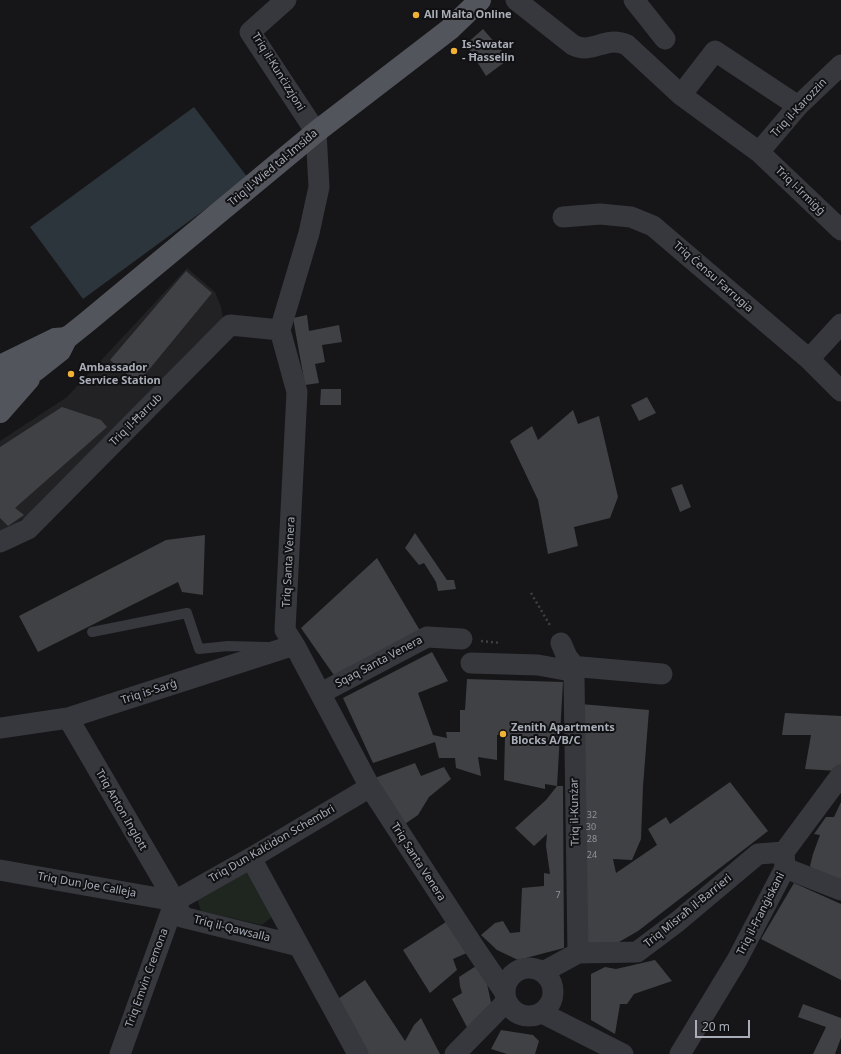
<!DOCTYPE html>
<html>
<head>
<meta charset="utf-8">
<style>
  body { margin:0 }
  #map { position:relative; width:841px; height:1054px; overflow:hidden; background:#161618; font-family:"Noto Sans",sans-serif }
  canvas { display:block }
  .scale { position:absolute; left:695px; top:1020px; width:55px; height:18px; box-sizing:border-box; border:2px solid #a8adb8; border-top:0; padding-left:5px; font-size:12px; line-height:14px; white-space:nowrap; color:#a8adb8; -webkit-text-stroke:3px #111113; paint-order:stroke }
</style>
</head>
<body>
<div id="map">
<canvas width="841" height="1054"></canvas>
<div class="scale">20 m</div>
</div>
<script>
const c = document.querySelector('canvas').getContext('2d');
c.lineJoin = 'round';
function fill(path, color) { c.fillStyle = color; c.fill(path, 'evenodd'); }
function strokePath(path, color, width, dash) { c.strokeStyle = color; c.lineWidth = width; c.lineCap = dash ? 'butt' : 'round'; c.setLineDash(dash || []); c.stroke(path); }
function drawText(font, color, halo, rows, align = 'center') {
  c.font = font + ' "Noto Sans",sans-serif'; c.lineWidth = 4; c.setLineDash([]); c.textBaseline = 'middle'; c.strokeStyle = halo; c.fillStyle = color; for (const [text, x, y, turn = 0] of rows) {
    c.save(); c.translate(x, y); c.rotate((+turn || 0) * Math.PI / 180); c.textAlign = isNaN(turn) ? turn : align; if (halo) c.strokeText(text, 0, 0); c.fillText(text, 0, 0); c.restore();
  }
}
const built = new Path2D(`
  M 187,268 L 215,292 L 221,307 L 224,324 L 34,512 L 0,532 L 0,441 L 67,397 Z`);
const green = new Path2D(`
  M 248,870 L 273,916 L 262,925 L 201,911 L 197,899 Z`);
const water = new Path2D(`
  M 194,107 L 248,178 L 83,299 L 30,227 Z`);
const building = new Path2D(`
  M 483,29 L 509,59 L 486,76 L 466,44 Z
  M 186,271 L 212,293 L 138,383 L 110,360 Z
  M 307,315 L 309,331 L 339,325 L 342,342 L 322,345 L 325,362 L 315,364 L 319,383 L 305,385 L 293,318 Z
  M 321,389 L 341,389 L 341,405 L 320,405 Z
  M 647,397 L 656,413 L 639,421 L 631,405 Z
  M 62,407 L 101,420 L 107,427 L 15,508 L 24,515 L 8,526 L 0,518 L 0,447 Z
  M 573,410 L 578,424 L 599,416 L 618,497 L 610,518 L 574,527 L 578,546 L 548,554 L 538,500 L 510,441 L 532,426 L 538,440 Z
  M 682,484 L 691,507 L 680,512 L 671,488 Z
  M 415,533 L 447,580 L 454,580 L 456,589 L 438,591 L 436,582 L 424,563 L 419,565 L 405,548 Z
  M 205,535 L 203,595 L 182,592 L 178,582 L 38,652 L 19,616 L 166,540 Z
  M 377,558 L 422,634 L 338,681 L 301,628 Z
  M 432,652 L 448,681 L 418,693 L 433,735 L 447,738 L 446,732 L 460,732 L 460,710 L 465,710 L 467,679 L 563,682 L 557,786 L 545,784 L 545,789 L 504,780 L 505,735 L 497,735 L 497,760 L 478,757 L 481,776 L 456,768 L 455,758 L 439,758 L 435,742 L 373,763 L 343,698 Z
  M 581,704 L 649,710 L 643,786 L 641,839 L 632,860 L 613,859 L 616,873 L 657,845 L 648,829 L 666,817 L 670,824 L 730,782 L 768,831 L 638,931 L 619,942 L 585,946 Z
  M 785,713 L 841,716 L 841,765 L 838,771 L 805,769 L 811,735 L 782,735 Z
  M 415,763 L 421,776 L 444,767 L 451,779 L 429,797 L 418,815 L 402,826 L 372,779 Z
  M 557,786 L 563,786 L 564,948 L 518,960 L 497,950 L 481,935 L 495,923 L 503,921 L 510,933 L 520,932 L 522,888 L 544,886 L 544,873 L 550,874 L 546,846 L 547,834 L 534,846 L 515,828 L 546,800 Z
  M 841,802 L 841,884 L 814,871 L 810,866 L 813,854 L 820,835 L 814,834 L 826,817 L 834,817 Z
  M 794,883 L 841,904 L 841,980 L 761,939 Z
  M 449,920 L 469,952 L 453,959 L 457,970 L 430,993 L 403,950 Z
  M 655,960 L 672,981 L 634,994 L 627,1004 L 620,1004 L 615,1034 L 591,1020 L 591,974 L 605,967 L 616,969 Z
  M 476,966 L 486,979 L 492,1007 L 469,1031 L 452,999 L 462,993 L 460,986 L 459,977 Z
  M 365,980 L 405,1041 L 414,1025 L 421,1018 L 440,1054 L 362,1054 L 335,1001 Z
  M 803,1004 L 841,1018 L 841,1038 L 835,1054 L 813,1054 L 826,1027 L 798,1017 Z
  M 501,1030 L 533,1035 L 539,1041 L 535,1054 L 507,1054 L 491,1049 Z`);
const path = new Path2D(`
  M 531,593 L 551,627
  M 481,641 L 501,643`);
const lane = new Path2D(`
  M 92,632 L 187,613 L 199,649 L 228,646 L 268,647`);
const street = new Path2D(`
  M 286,0 L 250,32 L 316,132 L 319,187 L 309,233 L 280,330 L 297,392 L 285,630 L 295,646 L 370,787 L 474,947 L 504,991
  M 516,0 L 573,45 C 594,55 604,35 627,45 L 681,95 L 759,152 L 841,230
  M 634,0 L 665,39
  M 681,95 L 715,51 L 798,106
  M 759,152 L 798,106 L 841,65
  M 563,217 L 600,214 L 631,217 L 653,226 L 809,359 L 841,391
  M 809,359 L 841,324
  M 0,542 L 28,529 L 230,325 L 280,330
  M 561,643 L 567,657 L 577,669
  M 471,663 L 538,665 L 576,672
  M 321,693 L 427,637 L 462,639
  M 68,718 L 175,901 L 182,917 L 299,946
  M 0,728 L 68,718 L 285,648 L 295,646
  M 251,858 L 358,1054
  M 785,868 L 841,890
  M 0,870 L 175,901
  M 175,901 L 251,858 L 370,787
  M 578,953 L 574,676 L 577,669 L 581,667 L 662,674
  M505 992a24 24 0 1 1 48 0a24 24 0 1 1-48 0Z
  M 543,972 L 578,953 L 637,952 L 677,922 L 758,854 L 784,852
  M 542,1013 L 623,1054
  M 120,1054 L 175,901
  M 455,1054 L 506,1002
  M 680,1054 L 737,960 L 785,868 L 784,852 L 841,775`);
const primary = new Path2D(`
  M 0,366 L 55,339 L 67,338 L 87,322 L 316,132 L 450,29 L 480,0
  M 0,389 L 36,370 L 60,351 L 67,337
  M 0,412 L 29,379`);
const markers = [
  [416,15,4,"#f2b134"],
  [454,51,4,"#f2b134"],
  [71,374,4,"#f2b134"],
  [503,734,4,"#f2b134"]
];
const numberNames = [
  ["32",592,815],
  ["30",591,827],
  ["28",592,839],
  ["24",592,855],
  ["7",558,895]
];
const poiNames = [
  ["All Malta Online",424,15],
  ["Is-Swatar",462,45],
  ["- Ħasselin",462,58],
  ["Ambassador",79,368],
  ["Service Station",79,381],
  ["Zenith Apartments",511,728],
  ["Blocks A/B/C",511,741]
];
const streetNames = [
  ["Triq il-Kunċizzjoni",278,72,58],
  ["Triq il-Karozzin",799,108,-47],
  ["Triq il-Wied tal-Imsida",273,168,-40],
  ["Triq l-Irmiġġ",800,191,44],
  ["Triq Ċensu Farrugia",713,277,41],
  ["Triq il-Ħarrub",136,420,-45],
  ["Triq Santa Venera",289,562,-87],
  ["Sqaq Santa Venera",379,662,-28],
  ["Triq is-Sarġ",149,692,-18],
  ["Triq Anton Inglott",121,810,60],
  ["Triq il-Kunżar",575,812,-91],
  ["Triq Dun Kalċidon Schembri",272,844,-30],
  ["Triq Santa Venera",418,862,57],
  ["Triq Dun Joe Calleja",87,885,10],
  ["Triq Misraħ il-Barrieri",688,911,-39],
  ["Triq il-Franġiskani",761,914,-63],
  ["Triq il-Qawsalla",232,929,14],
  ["Triq Emvin Cremona",147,978,-70]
];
fill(built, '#222225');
fill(green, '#1e261f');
fill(water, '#2c353c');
fill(building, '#404145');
strokePath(path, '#3d3f44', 2.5, [2, 3]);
strokePath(lane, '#37383d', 10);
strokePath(street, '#37383d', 21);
strokePath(primary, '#53555c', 22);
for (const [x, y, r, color] of markers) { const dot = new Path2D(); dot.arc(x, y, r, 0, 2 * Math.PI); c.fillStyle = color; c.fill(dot); strokePath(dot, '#111113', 1.5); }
drawText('9px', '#8e929b', null, numberNames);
drawText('bold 11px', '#a8adb8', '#111113', poiNames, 'left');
drawText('11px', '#a8adb8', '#111113', streetNames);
</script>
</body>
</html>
